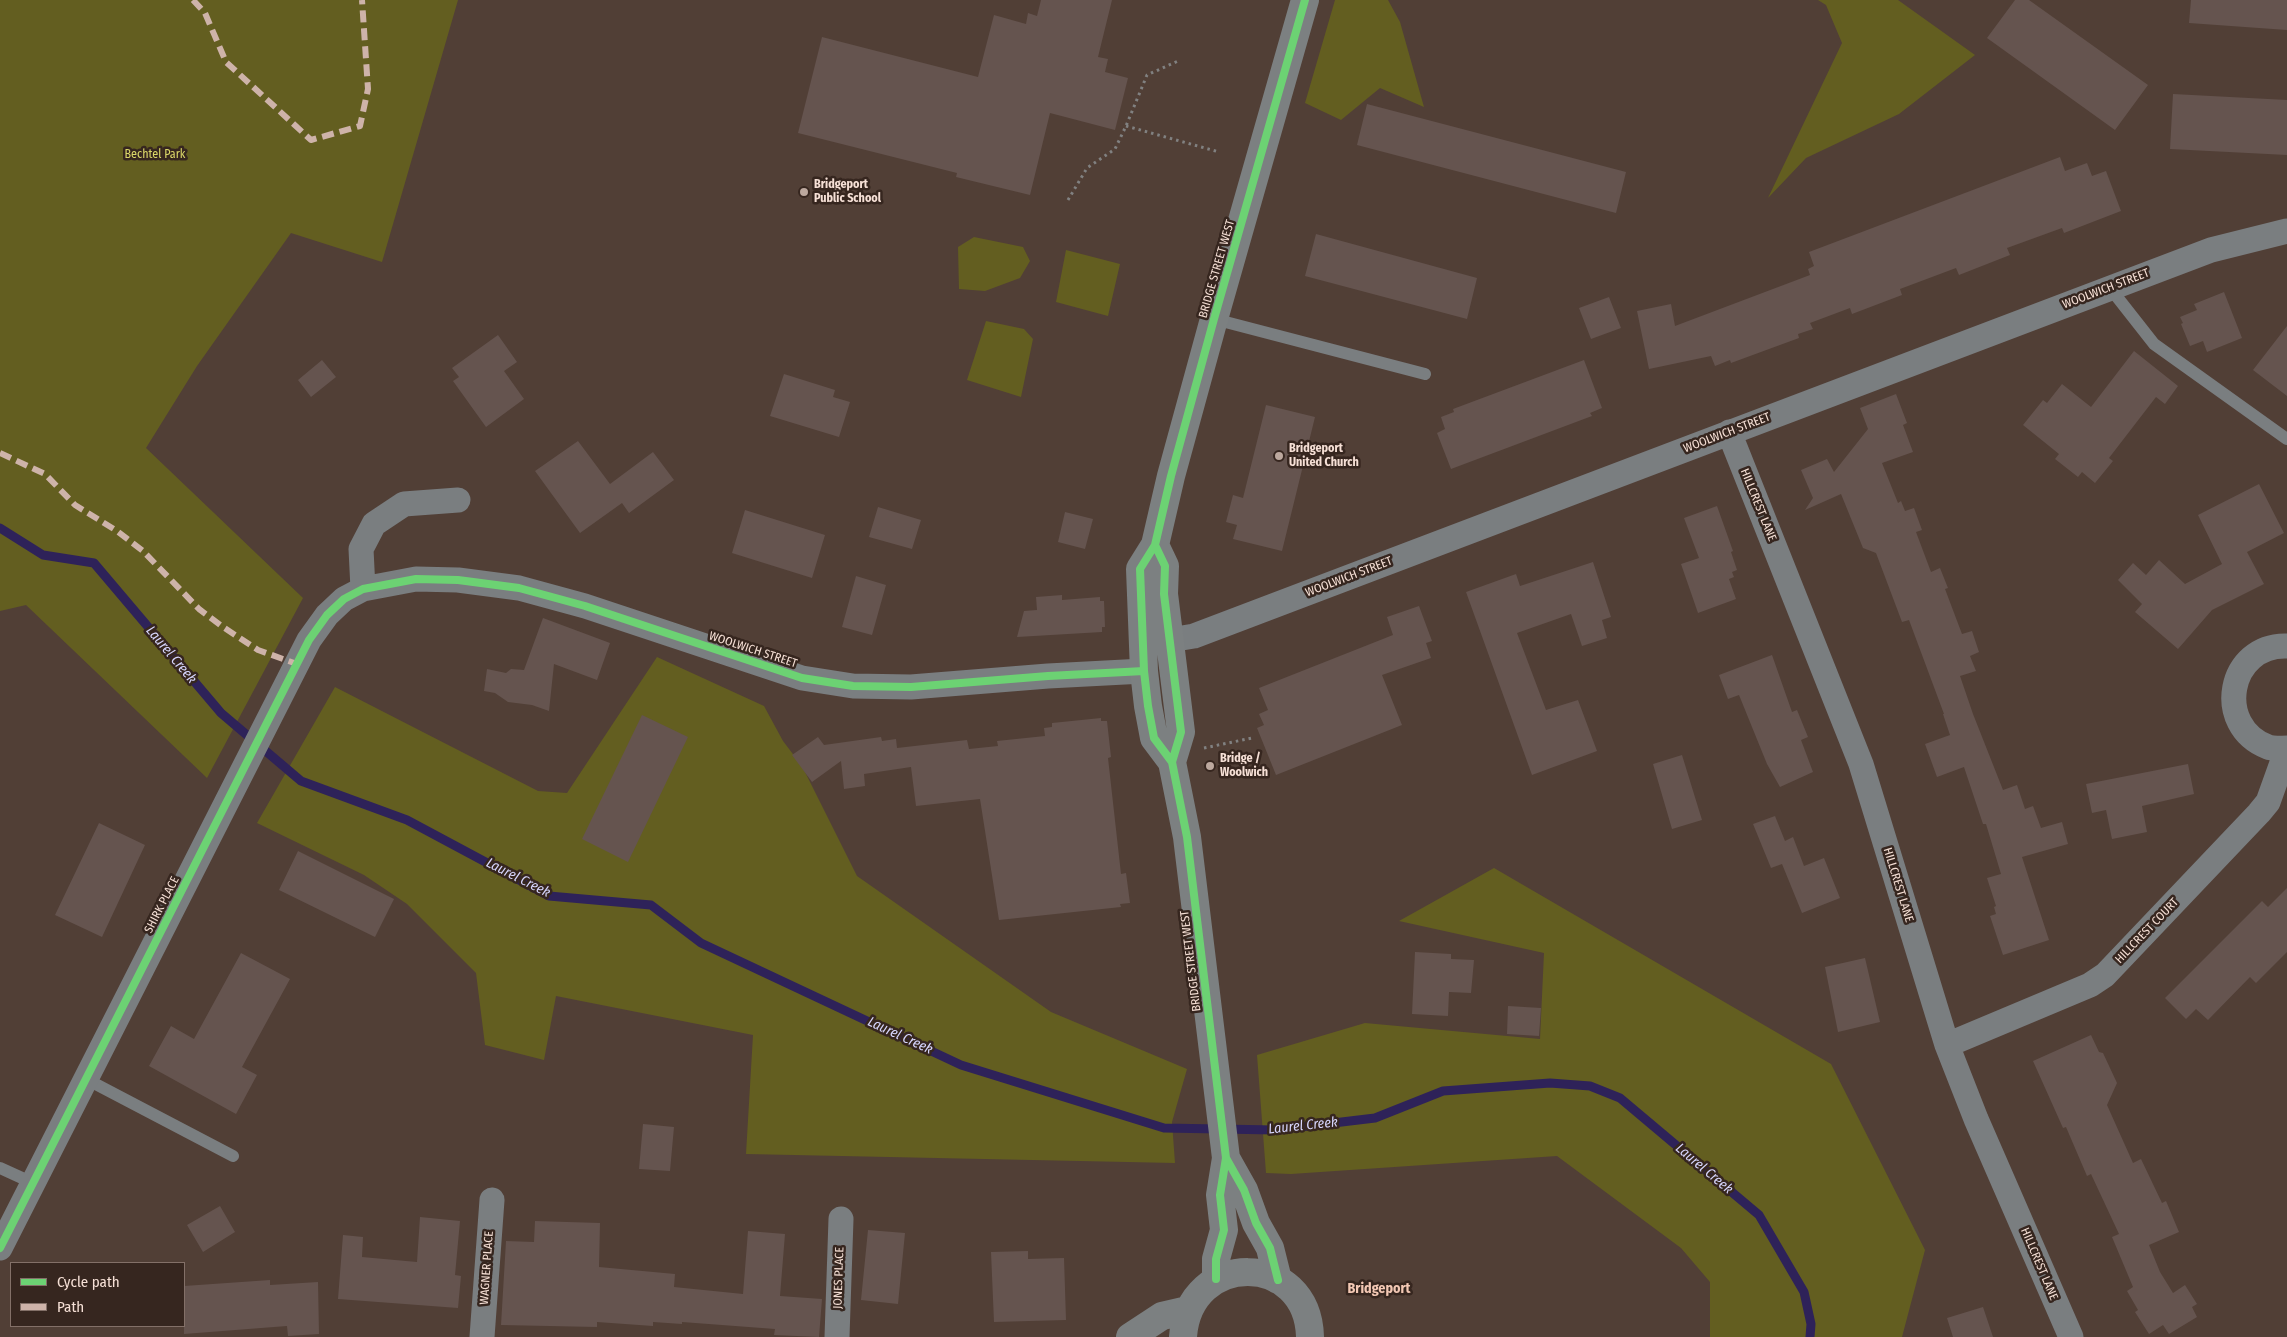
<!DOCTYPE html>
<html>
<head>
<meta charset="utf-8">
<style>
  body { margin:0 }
  #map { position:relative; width:2287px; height:1337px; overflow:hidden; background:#513f36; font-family:"Fira Sans Condensed",sans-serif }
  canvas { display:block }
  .legend { position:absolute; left:10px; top:1262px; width:175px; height:65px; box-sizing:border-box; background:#36261f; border:1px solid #837068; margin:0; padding:6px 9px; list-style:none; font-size:15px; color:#f6e0d6 }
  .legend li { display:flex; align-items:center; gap:10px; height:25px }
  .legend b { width:25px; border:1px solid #837068 }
</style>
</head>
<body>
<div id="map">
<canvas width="2287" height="1337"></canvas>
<ul class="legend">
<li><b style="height:6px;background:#6cd273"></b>Cycle path</li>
<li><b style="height:6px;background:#ceb3a9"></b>Path</li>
</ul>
</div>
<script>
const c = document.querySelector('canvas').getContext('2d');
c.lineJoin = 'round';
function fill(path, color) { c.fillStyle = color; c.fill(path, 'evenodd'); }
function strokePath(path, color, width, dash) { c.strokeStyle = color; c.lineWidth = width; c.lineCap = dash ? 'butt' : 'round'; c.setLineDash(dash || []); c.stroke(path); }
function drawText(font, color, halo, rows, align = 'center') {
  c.font = font + ' "Fira Sans Condensed",sans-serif'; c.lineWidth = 5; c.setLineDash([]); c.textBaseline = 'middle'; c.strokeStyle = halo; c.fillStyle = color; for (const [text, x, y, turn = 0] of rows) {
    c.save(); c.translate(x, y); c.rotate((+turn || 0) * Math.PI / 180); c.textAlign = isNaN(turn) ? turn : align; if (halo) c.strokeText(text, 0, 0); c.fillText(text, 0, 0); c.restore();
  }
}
const green = new Path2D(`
  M 0,0 L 458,0 L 382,262 L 291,233 L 197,366 L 146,448 L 303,598 L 207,778 L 26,605 L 0,611 Z
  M 1335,0 L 1388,0 L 1400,22 L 1424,107 L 1380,88 L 1341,120 L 1305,103 Z
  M 1818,0 L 1898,0 L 1975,55 L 1899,114 L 1806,158 L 1768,198 L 1842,43 L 1826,5 Z
  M 974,237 L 1023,247 L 1030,261 L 1020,278 L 985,291 L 959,289 L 958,247 Z
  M 1066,250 L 1120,264 L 1108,316 L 1056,302 Z
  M 986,321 L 1024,329 L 1033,339 L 1021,397 L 967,380 Z
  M 657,657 L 764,706 L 783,741 L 802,766 L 857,876 L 1051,1012 L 1187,1069 L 1172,1122 L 1175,1163 L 746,1154 L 753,1035 L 556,996 L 544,1060 L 485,1045 L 476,973 L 407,904 L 364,875 L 257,823 L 335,687 L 538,791 L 567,793 Z
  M 1494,868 L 1831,1064 L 1925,1250 L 1902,1337 L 1710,1337 L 1710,1282 L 1681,1248 L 1557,1156 L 1291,1174 L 1266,1173 L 1257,1055 L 1365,1023 L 1540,1039 L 1544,953 L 1399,921 Z`);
const stream = new Path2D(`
  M 0,528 L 43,555 L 94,563 L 221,713 L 301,781 L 407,820 L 549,896 L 651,905 L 701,943 L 961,1065 L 1164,1128 L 1275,1130 L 1375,1118 L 1443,1091 L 1550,1083 L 1590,1086 L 1620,1098 L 1759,1215 L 1804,1292 L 1811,1324 L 1810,1337`);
const building = new Path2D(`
  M 1041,0 L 1112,0 L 1098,57 L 1108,59 L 1105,72 L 1128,78 L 1115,130 L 1050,113 L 1030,195 L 956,177 L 957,173 L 798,133 L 822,37 L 978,77 L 994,15 L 1026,24 L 1028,13 L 1037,16 Z
  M 2015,0 L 2029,0 L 2148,85 L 2115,130 L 1987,38 Z
  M 2191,0 L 2287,0 L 2287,30 L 2189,23 Z
  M 2173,94 L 2287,100 L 2287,155 L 2170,149 Z
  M 1367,104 L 1626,172 L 1616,213 L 1357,145 Z
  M 2060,157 L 2065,171 L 2087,163 L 2092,176 L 2106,171 L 2121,211 L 2064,233 L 2062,228 L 2007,248 L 2010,255 L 1959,275 L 1956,268 L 1900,289 L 1902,295 L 1852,314 L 1850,308 L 1810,323 L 1813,329 L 1798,334 L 1799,338 L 1731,363 L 1730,360 L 1715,366 L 1711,356 L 1649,369 L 1637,311 L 1671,304 L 1675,326 L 1810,275 L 1808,269 L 1814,266 L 1809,252 Z
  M 1316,234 L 1477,278 L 1467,319 L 1305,276 Z
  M 2224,292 L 2242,338 L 2207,352 L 2203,341 L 2190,346 L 2181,324 L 2183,323 L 2180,317 L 2197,310 L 2194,304 Z
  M 1609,297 L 1621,328 L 1591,339 L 1579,308 Z
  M 2287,326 L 2287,396 L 2253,370 Z
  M 498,335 L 517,362 L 504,371 L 524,399 L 486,427 L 453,381 L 459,377 L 452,368 Z
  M 2134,351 L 2178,386 L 2165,404 L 2156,397 L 2109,458 L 2113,461 L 2095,483 L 2082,472 L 2078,477 L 2055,459 L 2059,454 L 2023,425 L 2043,400 L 2047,403 L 2062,384 L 2091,407 Z
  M 322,360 L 336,377 L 311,397 L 298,380 Z
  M 1584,360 L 1602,408 L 1590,413 L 1592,416 L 1451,469 L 1437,433 L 1445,429 L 1441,417 L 1454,412 L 1453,409 Z
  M 784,374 L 835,390 L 833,397 L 850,402 L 839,437 L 770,416 Z
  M 1896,394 L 1907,423 L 1903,425 L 1913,452 L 1882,463 L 1898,503 L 1901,501 L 1905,511 L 1914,508 L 1922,530 L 1916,532 L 1931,572 L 1940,568 L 1948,588 L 1945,589 L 1962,634 L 1972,631 L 1979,652 L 1970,656 L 1976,671 L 1960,676 L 1973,714 L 2003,790 L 2017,785 L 2025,809 L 2033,806 L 2041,828 L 2062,822 L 2068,844 L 2022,857 L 2049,940 L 2003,955 L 1990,916 L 1996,914 L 1994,907 L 1996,906 L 1987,878 L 2001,874 L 1986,824 L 1983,824 L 1964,767 L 1937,777 L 1925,744 L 1950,735 L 1943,714 L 1944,714 L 1909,620 L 1902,622 L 1876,553 L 1863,548 L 1841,494 L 1805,510 L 1813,498 L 1801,470 L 1827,459 L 1834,472 L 1868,429 L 1860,408 Z
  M 1266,405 L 1315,417 L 1282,551 L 1233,539 L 1237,525 L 1226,522 L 1233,495 L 1243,498 Z
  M 578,441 L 610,484 L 653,452 L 674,480 L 629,513 L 622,503 L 580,533 L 535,471 Z
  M 2259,484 L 2284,533 L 2247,552 L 2264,584 L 2212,610 L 2178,649 L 2135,612 L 2142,604 L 2118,580 L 2133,563 L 2146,575 L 2159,560 L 2185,584 L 2222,564 L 2198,515 Z
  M 1717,506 L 1733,551 L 1731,552 L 1737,570 L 1732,572 L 1734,577 L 1729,579 L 1736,599 L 1698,613 L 1681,564 L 1699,558 L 1684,518 Z
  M 878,507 L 921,520 L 912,549 L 869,537 Z
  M 745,510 L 825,535 L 812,578 L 732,553 Z
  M 1065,512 L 1093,519 L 1085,549 L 1058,542 Z
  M 1593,562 L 1611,617 L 1602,620 L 1607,638 L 1582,646 L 1571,614 L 1517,633 L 1546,710 L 1578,700 L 1597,751 L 1532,775 L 1466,592 L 1516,574 L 1520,586 Z
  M 856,576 L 886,585 L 872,635 L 842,627 Z
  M 1062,595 L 1062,600 L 1100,597 L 1100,601 L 1104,601 L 1105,627 L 1102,627 L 1102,632 L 1017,637 L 1024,611 L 1037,610 L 1036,597 Z
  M 1419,606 L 1432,641 L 1426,643 L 1431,658 L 1382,675 L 1402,725 L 1276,775 L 1257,728 L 1264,725 L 1259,714 L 1268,710 L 1259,688 L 1393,635 L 1387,617 Z
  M 543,618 L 610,643 L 597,680 L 554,664 L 549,711 L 532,705 L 508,702 L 495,693 L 484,691 L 487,669 L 506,673 L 511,669 L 524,670 Z
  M 1772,655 L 1792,712 L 1797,710 L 1808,737 L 1801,740 L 1813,772 L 1780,787 L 1767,764 L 1739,695 L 1728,699 L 1719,675 Z
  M 642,715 L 688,737 L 628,862 L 582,839 Z
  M 1101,718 L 1101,721 L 1107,721 L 1111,757 L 1108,758 L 1121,874 L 1126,873 L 1130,903 L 1120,904 L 1121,907 L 999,920 L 980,799 L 916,806 L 911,767 L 864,774 L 865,786 L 844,789 L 841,761 L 812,782 L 792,755 L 818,737 L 824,745 L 881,737 L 882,741 L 896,739 L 897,748 L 967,740 L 969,749 L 998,746 L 997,741 L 1045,736 L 1044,728 L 1052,727 L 1052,723 Z
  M 1682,755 L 1702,820 L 1672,829 L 1653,764 Z
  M 2188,764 L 2194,794 L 2142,806 L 2147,832 L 2112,839 L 2106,810 L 2092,813 L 2086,784 Z
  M 1775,816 L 1785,841 L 1793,837 L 1804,866 L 1824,858 L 1840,898 L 1802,913 L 1782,864 L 1771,868 L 1753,824 Z
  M 99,823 L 145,845 L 102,937 L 55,915 Z
  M 298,851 L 394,899 L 375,937 L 279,890 Z
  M 2287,888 L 2287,952 L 2256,983 L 2250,977 L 2208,1020 L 2196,1009 L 2186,1019 L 2165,998 L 2262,901 L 2268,907 Z
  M 1415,952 L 1451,954 L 1451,959 L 1474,960 L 1471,993 L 1449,992 L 1448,1016 L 1412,1014 Z
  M 241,953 L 290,979 L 242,1067 L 257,1075 L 236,1114 L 149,1066 L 171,1026 L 194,1039 Z
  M 1865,958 L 1880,1022 L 1838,1032 L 1825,967 Z
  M 1508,1006 L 1541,1008 L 1539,1036 L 1507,1034 Z
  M 2091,1035 L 2099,1052 L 2103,1053 L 2117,1083 L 2107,1105 L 2133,1163 L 2141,1159 L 2162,1203 L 2166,1201 L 2179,1232 L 2149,1245 L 2160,1272 L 2173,1293 L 2185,1285 L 2197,1304 L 2192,1307 L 2197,1317 L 2169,1334 L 2163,1325 L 2149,1334 L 2135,1312 L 2138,1310 L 2127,1291 L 2133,1287 L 2112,1237 L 2119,1234 L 2091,1174 L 2087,1176 L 2066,1127 L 2063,1128 L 2033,1061 Z
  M 643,1124 L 674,1127 L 670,1171 L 639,1169 Z
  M 220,1206 L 235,1232 L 203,1252 L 187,1225 Z
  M 420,1217 L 460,1221 L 455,1275 L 461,1276 L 458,1308 L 338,1299 L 343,1235 L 363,1237 L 362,1257 L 417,1262 Z
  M 535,1221 L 600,1223 L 599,1267 L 675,1274 L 674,1287 L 743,1294 L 748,1231 L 785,1234 L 780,1296 L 822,1299 L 819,1337 L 774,1335 L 775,1329 L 682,1322 L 682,1324 L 653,1322 L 653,1326 L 597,1322 L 597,1327 L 501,1325 L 506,1241 L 534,1242 Z
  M 868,1230 L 905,1233 L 898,1304 L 861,1300 Z
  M 1028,1251 L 1028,1259 L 1064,1258 L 1066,1320 L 994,1322 L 991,1252 Z
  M 270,1280 L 270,1285 L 318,1282 L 319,1334 L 288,1336 L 287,1326 L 184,1334 L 184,1286 Z
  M 1983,1307 L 1993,1337 L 1953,1337 L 1947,1318 Z`);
const path = new Path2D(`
  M 1126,126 L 1219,152
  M 1068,200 L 1087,168 L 1115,149 L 1126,126 L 1147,75 L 1178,61
  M 1204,748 L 1252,738`);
const lane = new Path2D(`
  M 2110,288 L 2154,344 L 2287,439
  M 1214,319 L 1425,374
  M 86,1079 L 233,1156
  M 0,1168 L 33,1183`);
const street = new Path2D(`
  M 1729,432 L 1861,764 L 1947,1045 L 1976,1119 L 2071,1337
  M 363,589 L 361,549 L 374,524 L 404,504 L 458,500
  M 1170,640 L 1194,636 L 2211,250 L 2287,231
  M 2287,646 C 2228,644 2213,726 2268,747 C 2273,749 2281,748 2287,748
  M 1947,1045 L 2090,985 L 2105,975 L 2259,813 L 2268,802 L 2287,749
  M 0,1248 L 309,640 L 327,615 L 344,599 L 363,589 L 416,579 L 458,580 L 519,588 L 585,606 L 802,678 L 853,686 L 911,687 L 1048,676 L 1144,671
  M 482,1337 L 492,1200
  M 837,1337 L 841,1219`);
const secondary = new Path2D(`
  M 1155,545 L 1165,566 L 1164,594 L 1181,732 L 1172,762
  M 1226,1158 L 1244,1190 L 1256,1223 L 1270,1248 L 1278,1280
  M 1216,1279 L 1216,1259 L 1224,1230 L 1220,1195 L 1226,1158 L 1187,837 L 1172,762 L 1154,738 L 1148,706 L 1144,671 L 1140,569 L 1155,545 L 1171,476 L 1214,319 L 1305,0
  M 1130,1337 L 1162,1316 L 1188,1310
  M 1183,1337 C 1189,1250 1308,1251 1310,1337`);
const quiet = new Path2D(`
  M 193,0 L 205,13 L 226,62 L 311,140 L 360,126 L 368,89 L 362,0
  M 0,453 L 45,474 L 75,505 L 117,531 L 143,551 L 199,609 L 223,627 L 258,650 L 297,664`);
const cycleway = new Path2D(`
  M 1155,545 L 1165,566 L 1164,594 L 1181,732 L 1172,762
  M 1226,1158 L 1244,1190 L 1256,1223 L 1270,1248 L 1278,1280
  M 0,1248 L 309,640 L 327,615 L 344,599 L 363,589 L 416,579 L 458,580 L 519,588 L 585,606 L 802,678 L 853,686 L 911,687 L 1048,676 L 1144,671
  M 1216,1279 L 1216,1259 L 1224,1230 L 1220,1195 L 1226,1158 L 1187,837 L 1172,762 L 1154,738 L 1148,706 L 1144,671 L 1140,569 L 1155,545 L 1171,476 L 1214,319 L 1305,0`);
const markers = [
  [804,192,5,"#bca89e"],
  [1279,456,5,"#bca89e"],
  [1210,766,5,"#bca89e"]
];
const parkNames = [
  ["Bechtel Park",155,155]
];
const poiNames = [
  ["Bridgeport",814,185],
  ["Public School",814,199],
  ["Bridgeport",1289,449],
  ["United Church",1289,463],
  ["Bridge /",1220,759],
  ["Woolwich",1220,773]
];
const streetNames = [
  ["BRIDGE STREET WEST",1217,269,-74],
  ["WOOLWICH STREET",2106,289,-21],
  ["WOOLWICH STREET",1727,433,-21],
  ["HILLCREST LANE",1758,505,68],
  ["WOOLWICH STREET",1349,577,-21],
  ["WOOLWICH STREET",753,650,18],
  ["HILLCREST LANE",1898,885,73],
  ["SHIRK PLACE",162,905,-63],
  ["HILLCREST COURT",2147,931,-46],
  ["BRIDGE STREET WEST",1191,961,-97],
  ["HILLCREST LANE",2039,1264,67],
  ["WAGNER PLACE",487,1268,-86],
  ["JONES PLACE",839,1278,-88]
];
const waterNames = [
  ["Laurel Creek",171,655,50],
  ["Laurel Creek",518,878,27],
  ["Laurel Creek",900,1036,25],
  ["Laurel Creek",1303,1126,-6],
  ["Laurel Creek",1704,1169,40]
];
const neighbourhoodNames = [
  ["Bridgeport",1379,1289]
];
fill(green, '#635e20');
strokePath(stream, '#2e2259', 9);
fill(building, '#65544f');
strokePath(path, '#818181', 3, [2.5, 4]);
strokePath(lane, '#7a7e80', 12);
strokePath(street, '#7a7e80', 25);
strokePath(secondary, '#7c8081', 28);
strokePath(quiet, '#ceb3a9', 6, [12, 6]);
strokePath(cycleway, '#6cd273', 8);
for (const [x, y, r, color] of markers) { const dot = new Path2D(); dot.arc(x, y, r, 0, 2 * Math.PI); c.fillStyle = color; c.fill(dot); strokePath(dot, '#36261f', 2); }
drawText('12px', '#dbd768', '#36261f', parkNames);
drawText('bold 12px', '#f6e0d6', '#36261f', poiNames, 'left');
drawText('12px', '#f6e0d6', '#36261f', streetNames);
drawText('italic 14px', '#d7d6fd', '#36261f', waterNames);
drawText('bold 14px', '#f3c8b4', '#36261f', neighbourhoodNames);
</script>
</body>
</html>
